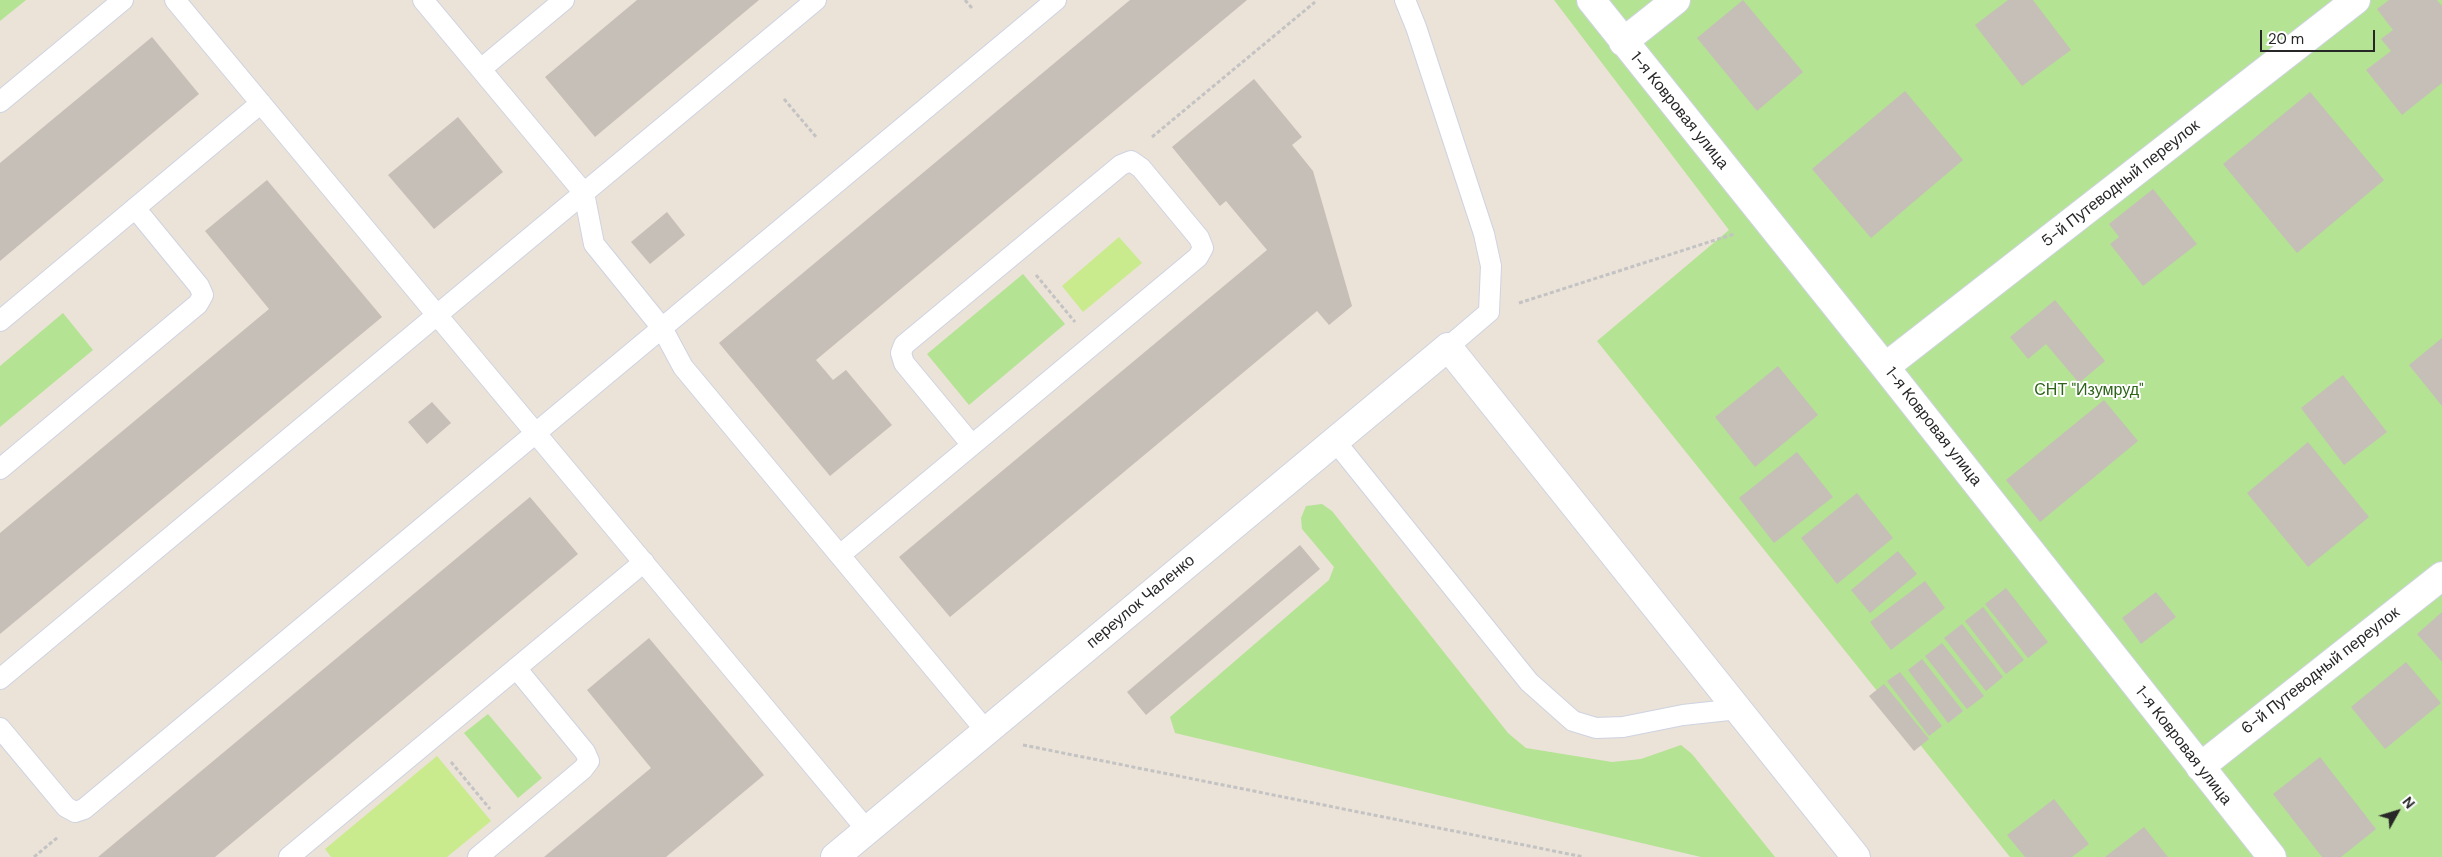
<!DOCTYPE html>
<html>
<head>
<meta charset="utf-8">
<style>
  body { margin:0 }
  #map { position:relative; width:2442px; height:857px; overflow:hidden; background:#ebe2d8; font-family:"DM Sans",sans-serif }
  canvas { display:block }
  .north { position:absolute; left:2372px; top:787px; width:50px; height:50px; -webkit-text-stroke:4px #fff; paint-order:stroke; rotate:51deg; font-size:14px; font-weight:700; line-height:20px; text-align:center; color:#272727 }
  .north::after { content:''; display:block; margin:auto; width:18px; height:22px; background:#272727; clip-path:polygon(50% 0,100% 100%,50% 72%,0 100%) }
  .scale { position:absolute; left:2260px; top:30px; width:115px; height:22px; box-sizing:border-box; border:2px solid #272727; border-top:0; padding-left:6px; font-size:15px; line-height:18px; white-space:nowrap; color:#272727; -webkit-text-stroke:4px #fff; paint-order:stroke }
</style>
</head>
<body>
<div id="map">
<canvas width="2442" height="857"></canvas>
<div class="north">N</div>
<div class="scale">20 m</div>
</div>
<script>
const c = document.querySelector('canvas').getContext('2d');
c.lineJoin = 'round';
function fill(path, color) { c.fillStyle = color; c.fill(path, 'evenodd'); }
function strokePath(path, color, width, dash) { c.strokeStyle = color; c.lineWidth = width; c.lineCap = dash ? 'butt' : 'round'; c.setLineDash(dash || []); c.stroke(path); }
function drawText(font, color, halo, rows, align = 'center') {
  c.font = font + ' "DM Sans",sans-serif'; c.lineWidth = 4; c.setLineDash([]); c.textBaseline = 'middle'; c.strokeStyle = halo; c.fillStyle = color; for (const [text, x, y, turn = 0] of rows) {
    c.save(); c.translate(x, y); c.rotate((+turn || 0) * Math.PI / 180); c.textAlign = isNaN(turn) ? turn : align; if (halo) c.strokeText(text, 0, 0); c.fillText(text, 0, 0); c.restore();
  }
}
const green = new Path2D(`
  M 0,0 L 26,0 L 0,21 Z
  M 1554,0 L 2442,0 L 2442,857 L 2010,857 L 1597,341 L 1729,230 Z
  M 1023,274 L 1065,324 L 969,405 L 927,354 Z
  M 63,313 L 93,350 L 0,427 L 0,366 Z
  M 1322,504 L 1332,511 L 1508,733 L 1526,748 L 1612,762 L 1641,759 L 1681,745 L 1692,754 L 1775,857 L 1701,857 L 1175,733 L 1170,717 L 1329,580 L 1334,567 L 1302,529 L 1301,518 L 1306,506 Z
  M 488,714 L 542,778 L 518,798 L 464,733 Z`);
const pitch = new Path2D(`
  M 1119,237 L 1142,263 L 1083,312 L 1062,286 Z
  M 437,756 L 491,821 L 447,857 L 331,857 L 325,849 Z`);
const building = new Path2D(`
  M 637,0 L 759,0 L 595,137 L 545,77 Z
  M 1130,0 L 1247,0 L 816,360 L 833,380 L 846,370 L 892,425 L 830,476 L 719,343 Z
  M 1743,0 L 1803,72 L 1757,111 L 1697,38 Z
  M 2008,0 L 2033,0 L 2071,50 L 2022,86 L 1975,25 Z
  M 2389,0 L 2437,0 L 2442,6 L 2442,83 L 2402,115 L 2366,70 L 2391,51 L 2381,39 L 2393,30 L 2377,9 Z
  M 152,37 L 199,94 L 0,261 L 0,163 Z
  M 1254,79 L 1302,137 L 1292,145 L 1313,171 L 1352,306 L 1329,325 L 1317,311 L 950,617 L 899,557 L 1267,250 L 1226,201 L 1220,206 L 1172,147 Z
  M 1905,91 L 1963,160 L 1871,238 L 1812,169 Z
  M 2310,92 L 2384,180 L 2297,253 L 2223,164 Z
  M 458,117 L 503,172 L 434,229 L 388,175 Z
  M 267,180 L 382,317 L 0,634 L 0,533 L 269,309 L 205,231 Z
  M 2153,189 L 2197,244 L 2143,286 L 2110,244 L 2119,237 L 2109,224 Z
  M 667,212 L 685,235 L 650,264 L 631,242 Z
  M 2055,300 L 2105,361 L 2079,383 L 2046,344 L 2028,359 L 2010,337 Z
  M 2442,338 L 2442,406 L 2409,365 Z
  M 1778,366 L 1818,415 L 1755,467 L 1715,417 Z
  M 2343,375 L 2387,432 L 2344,465 L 2301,408 Z
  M 2104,400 L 2138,441 L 2040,522 L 2006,480 Z
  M 432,402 L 451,423 L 427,444 L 408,422 Z
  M 2308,442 L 2369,517 L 2308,567 L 2247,493 Z
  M 1797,452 L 1833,497 L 1774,543 L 1739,498 Z
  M 1857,493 L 1893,538 L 1837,584 L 1801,538 Z
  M 530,497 L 578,554 L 215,857 L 98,857 Z
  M 1300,545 L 1320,569 L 1146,715 L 1127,692 Z
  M 1898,551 L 1917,574 L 1870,613 L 1851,590 Z
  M 1925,581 L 1945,608 L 1891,650 L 1870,622 Z
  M 2006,588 L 2048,642 L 2028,658 L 1985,604 Z
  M 2156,592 L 2176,617 L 2141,644 L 2122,618 Z
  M 1983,607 L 2024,660 L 2006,674 L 1965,621 Z
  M 2442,612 L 2442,662 L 2417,634 Z
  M 1962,624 L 2003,677 L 1986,691 L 1944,638 Z
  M 649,638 L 764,775 L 666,857 L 544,857 L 651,768 L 587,690 Z
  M 1942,643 L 1984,696 L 1967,709 L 1925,656 Z
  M 1922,659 L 1963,711 L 1948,723 L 1908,670 Z
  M 2406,662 L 2441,703 L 2385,749 L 2351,707 Z
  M 1900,672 L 1942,726 L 1929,736 L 1887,681 Z
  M 1884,684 L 1929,739 L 1914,751 L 1869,696 Z
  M 2320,757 L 2376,829 L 2341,857 L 2322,857 L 2273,794 Z
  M 2054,799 L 2089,844 L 2072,857 L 2025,857 L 2007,835 Z
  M 2144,827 L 2168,857 L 2105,857 Z`);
const path = new Path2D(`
  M 965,0 L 972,8
  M 784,99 L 817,138
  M 1152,137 L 1315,2
  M 1036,275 L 1075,322
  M 1519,303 L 1734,234
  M 1023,745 L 1584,857
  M 451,762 L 490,809
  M 34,857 L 58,837`);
const service = new Path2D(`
  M 423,0 L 584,193 L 594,244 L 662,328 L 683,367 L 986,731
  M 816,0 L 437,315 L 867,830
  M 1405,0 L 1416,27 L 1484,234 L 1491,266 L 1489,312 L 1448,347
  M 481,69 L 564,0
  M 0,102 L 123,0
  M 0,321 L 261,103
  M 1335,441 L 1529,682 L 1573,721 L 1596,728 L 1623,727 L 1683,715 L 1738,709
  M 0,469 L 198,304 L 203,295 L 199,286 L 135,208
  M 840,555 L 1198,257 L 1203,248 L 1199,238 L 1141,168 L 1131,161 L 1121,165 L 904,345 L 901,353 L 904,363 L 972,445
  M 0,679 L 437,315 L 175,0
  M 0,728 L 66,807 L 75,812 L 84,809 L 1056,0
  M 289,857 L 644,562
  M 478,857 L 583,769 L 589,761 L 585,752 L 516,668`);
const minor = new Path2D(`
  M 1591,0 L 1885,367 L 2272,857
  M 1623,42 L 1676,0
  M 1885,367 L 2356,0
  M 2200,767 L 2442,576
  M 835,857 L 1448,347 L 1856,857`);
const streetNames = [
  ["1-я Ковровая улица",1679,111,51],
  ["5-й Путеводный переулок",2121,184,-38],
  ["1-я Ковровая улица",1933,427,52],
  ["переулок Чаленко",1141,602,-40],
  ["6-й Путеводный переулок",2321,671,-38],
  ["1-я Ковровая улица",2183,746,52]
];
const parkNames = [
  ["СНТ \"Изумруд\"",2089,391]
];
fill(green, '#b4e393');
fill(pitch, '#c9eb8e');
fill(building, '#c6bfb8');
strokePath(service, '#ced3e1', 22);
strokePath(minor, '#ced3e1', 30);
strokePath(path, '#c3c3c3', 3, [4, 2.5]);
strokePath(service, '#fff', 20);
strokePath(minor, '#fff', 28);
drawText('16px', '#272727', '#fff', streetNames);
drawText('16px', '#2d6418', '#fff', parkNames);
</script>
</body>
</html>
